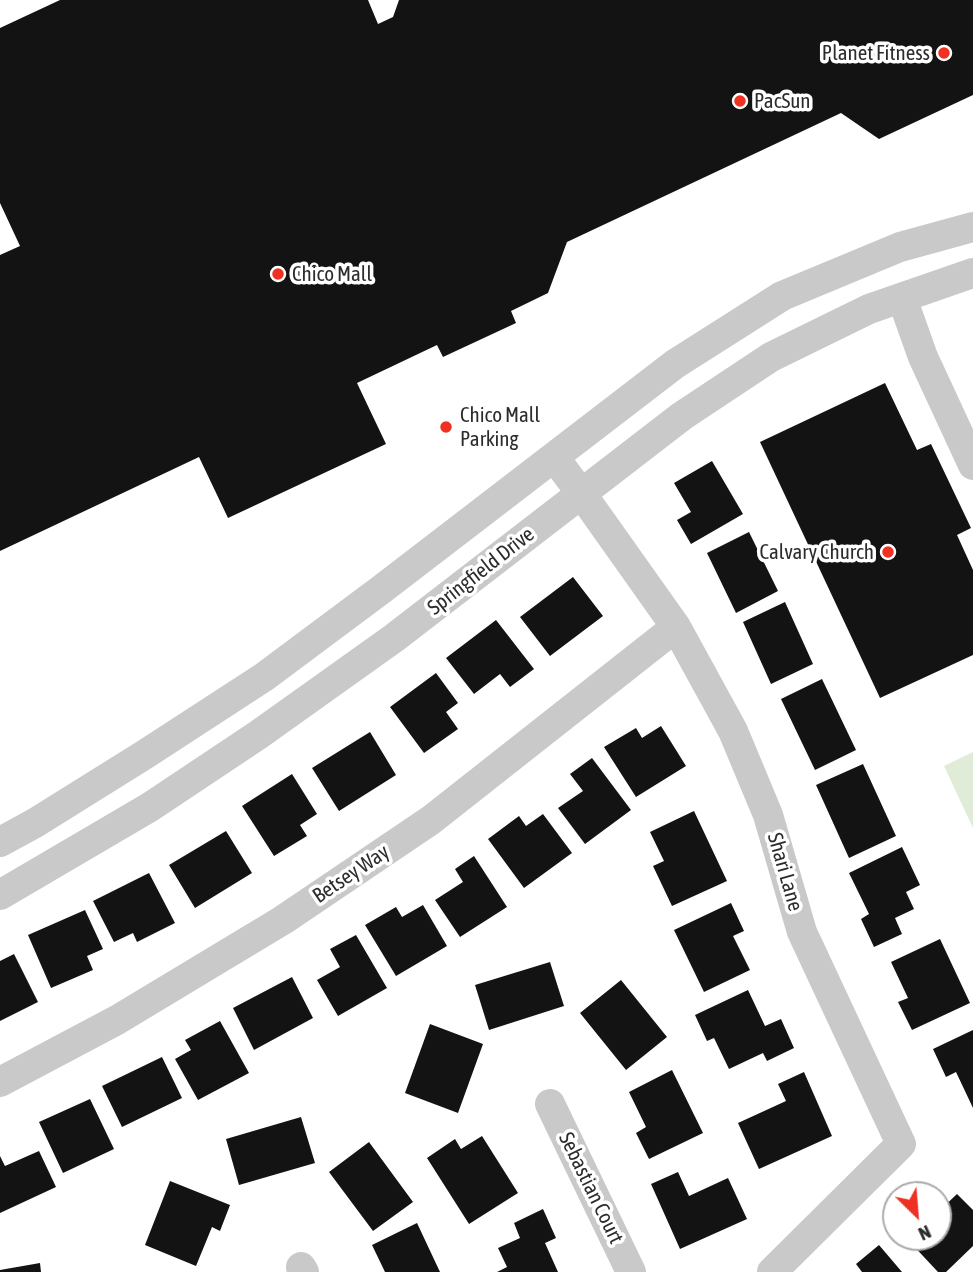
<!DOCTYPE html>
<html>
<head>
<meta charset="utf-8">
<style>
  body { margin:0 }
  #map { position:relative; width:973px; height:1272px; overflow:hidden; background:#fff; font-family:"Asap Condensed",sans-serif }
  canvas { display:block }
  .north { position:absolute; left:882px; top:1181px; width:70px; height:70px; box-sizing:border-box; background:#fff; border:2px solid #ababab; border-radius:50%; rotate:155deg; font-size:19px; font-weight:700; line-height:28px; text-align:center; color:#2c2c2c }
  .north::after { content:''; display:block; margin:auto; width:24px; height:32px; background:#ee3123; clip-path:polygon(50% 0,100% 100%,50% 72%,0 100%) }
</style>
</head>
<body>
<div id="map">
<canvas width="973" height="1272"></canvas>
<div class="north">N</div>
</div>
<script>
const c = document.querySelector('canvas').getContext('2d');
c.lineJoin = 'round';
function fill(path, color) { c.fillStyle = color; c.fill(path, 'evenodd'); }
function strokePath(path, color, width, dash) { c.strokeStyle = color; c.lineWidth = width; c.lineCap = dash ? 'butt' : 'round'; c.setLineDash(dash || []); c.stroke(path); }
function drawText(font, color, halo, rows, align = 'center') {
  c.font = font + ' "Asap Condensed",sans-serif'; c.lineWidth = 7; c.setLineDash([]); c.textBaseline = 'middle'; c.strokeStyle = halo; c.fillStyle = color; for (const [text, x, y, turn = 0] of rows) {
    c.save(); c.translate(x, y); c.rotate((+turn || 0) * Math.PI / 180); c.textAlign = isNaN(turn) ? turn : align; if (halo) c.strokeText(text, 0, 0); c.fillText(text, 0, 0); c.restore();
  }
}
const green = new Path2D(`
  M 973,752 L 973,828 L 944,766 Z`);
const building = new Path2D(`
  M 60,0 L 368,0 L 378,24 L 393,17 L 399,0 L 973,0 L 973,95 L 879,139 L 841,113 L 567,242 L 548,293 L 511,311 L 516,323 L 443,357 L 437,345 L 357,383 L 386,444 L 228,518 L 199,457 L 0,551 L 0,255 L 20,246 L 0,203 L 0,28 Z
  M 885,383 L 917,450 L 931,444 L 971,528 L 957,535 L 973,570 L 973,655 L 880,698 L 760,442 Z
  M 712,461 L 743,514 L 691,544 L 677,520 L 691,512 L 674,483 Z
  M 749,532 L 778,591 L 736,613 L 707,553 Z
  M 573,577 L 603,616 L 550,656 L 520,617 Z
  M 785,602 L 813,664 L 771,684 L 743,622 Z
  M 496,620 L 534,669 L 510,687 L 500,674 L 474,694 L 446,658 Z
  M 436,673 L 458,703 L 446,712 L 458,729 L 424,753 L 390,707 Z
  M 822,679 L 856,750 L 815,770 L 781,699 Z
  M 661,726 L 686,766 L 636,797 L 604,747 L 636,728 L 642,738 Z
  M 370,732 L 396,775 L 339,811 L 312,768 Z
  M 592,758 L 631,810 L 585,844 L 558,808 L 583,791 L 570,774 Z
  M 863,764 L 896,836 L 849,858 L 816,785 Z
  M 292,774 L 317,814 L 300,825 L 307,836 L 274,856 L 242,806 Z
  M 694,811 L 727,881 L 672,906 L 653,866 L 664,861 L 650,832 Z
  M 543,814 L 572,853 L 524,888 L 488,839 L 519,816 L 526,826 Z
  M 226,831 L 252,873 L 195,908 L 169,865 Z
  M 902,847 L 920,885 L 906,892 L 914,909 L 895,918 L 902,934 L 874,947 L 861,919 L 869,914 L 849,873 Z
  M 474,856 L 507,907 L 460,937 L 435,900 L 463,882 L 455,869 Z
  M 149,873 L 175,923 L 137,942 L 133,933 L 114,942 L 93,901 Z
  M 731,903 L 744,931 L 733,936 L 750,970 L 704,992 L 674,930 Z
  M 423,905 L 447,946 L 396,976 L 365,925 L 396,907 L 402,917 Z
  M 85,910 L 103,949 L 87,956 L 93,970 L 51,988 L 28,935 Z
  M 356,935 L 387,988 L 338,1016 L 317,980 L 340,967 L 330,949 Z
  M 940,939 L 970,1003 L 912,1030 L 898,1002 L 908,998 L 891,962 Z
  M 14,954 L 38,1002 L 0,1021 L 0,961 Z
  M 550,962 L 564,1006 L 489,1030 L 475,985 Z
  M 292,977 L 313,1018 L 254,1050 L 233,1008 Z
  M 621,980 L 667,1037 L 626,1070 L 580,1013 Z
  M 748,990 L 765,1026 L 781,1019 L 794,1048 L 767,1061 L 763,1053 L 729,1069 L 714,1038 L 707,1041 L 695,1015 Z
  M 220,1021 L 249,1073 L 198,1100 L 175,1059 L 191,1050 L 185,1040 Z
  M 430,1024 L 483,1044 L 458,1113 L 405,1093 Z
  M 973,1030 L 973,1108 L 956,1072 L 946,1077 L 933,1049 Z
  M 162,1057 L 182,1098 L 122,1127 L 102,1086 Z
  M 672,1070 L 703,1133 L 649,1159 L 636,1133 L 646,1127 L 629,1092 Z
  M 804,1072 L 832,1136 L 759,1169 L 738,1123 L 786,1101 L 778,1084 Z
  M 90,1099 L 114,1149 L 63,1173 L 39,1122 Z
  M 301,1117 L 315,1163 L 239,1185 L 226,1139 Z
  M 482,1136 L 518,1193 L 469,1224 L 427,1158 L 455,1139 L 461,1149 Z
  M 369,1142 L 413,1202 L 373,1231 L 329,1172 Z
  M 39,1151 L 56,1187 L 0,1213 L 0,1156 L 5,1166 Z
  M 678,1172 L 689,1196 L 728,1178 L 747,1219 L 680,1249 L 651,1184 Z
  M 170,1181 L 230,1205 L 220,1231 L 212,1227 L 196,1266 L 145,1245 Z
  M 957,1194 L 973,1210 L 973,1246 L 946,1272 L 938,1272 L 908,1240 L 911,1237 L 938,1237 L 938,1212 Z
  M 543,1209 L 556,1238 L 545,1243 L 558,1272 L 497,1272 L 507,1267 L 498,1248 L 520,1238 L 514,1223 Z
  M 417,1223 L 440,1272 L 385,1272 L 372,1245 Z
  M 879,1245 L 902,1272 L 862,1272 L 856,1264 Z
  M 40,1263 L 41,1272 L 0,1272 L 0,1270 Z`);
const minor = new Path2D(`
  M 902,298 L 923,357 L 973,465
  M 554,457 L 581,493 L 676,627 L 733,731 L 768,815 L 802,932 L 901,1144 L 772,1272
  M 0,842 L 35,823 L 144,755 L 264,677 L 382,589 L 675,364 L 782,296 L 900,247 L 973,227
  M 0,895 L 150,807 L 258,735 L 394,638 L 682,416 L 771,357 L 869,309 L 973,273
  M 0,1082 L 117,1020 L 283,920 L 431,820 L 676,627
  M 550,1104 L 631,1272
  M 301,1267 L 304,1272`);
const markers = [
  [944,53,7,"#ee3123"],
  [740,101,7,"#ee3123"],
  [278,274,7,"#ee3123"],
  [446,427,7,"#ee3123"],
  [888,552,7,"#ee3123"]
];
const poiNames = [
  ["Planet Fitness",930,53,"right"],
  ["PacSun",754,101],
  ["Chico Mall",292,274],
  ["Chico Mall",460,415],
  ["Parking",460,439],
  ["Calvary Church",874,552,"right"]
];
const streetNames = [
  ["Springfield Drive",481,571,-38],
  ["Shari Lane",785,872,74],
  ["Betsey Way",351,874,-34],
  ["Sebastian Court",591,1188,64]
];
fill(green, '#e0ebd8');
fill(building, '#131313');
strokePath(minor, '#c9c9c9', 30);
for (const [x, y, r, color] of markers) { const dot = new Path2D(); dot.arc(x, y, r, 0, 2 * Math.PI); c.fillStyle = color; c.fill(dot); strokePath(dot, '#fff', 2.5); }
drawText('21px', '#2c2c2c', '#fff', poiNames, 'left');
drawText('21px', '#2c2c2c', '#fff', streetNames);
</script>
</body>
</html>
